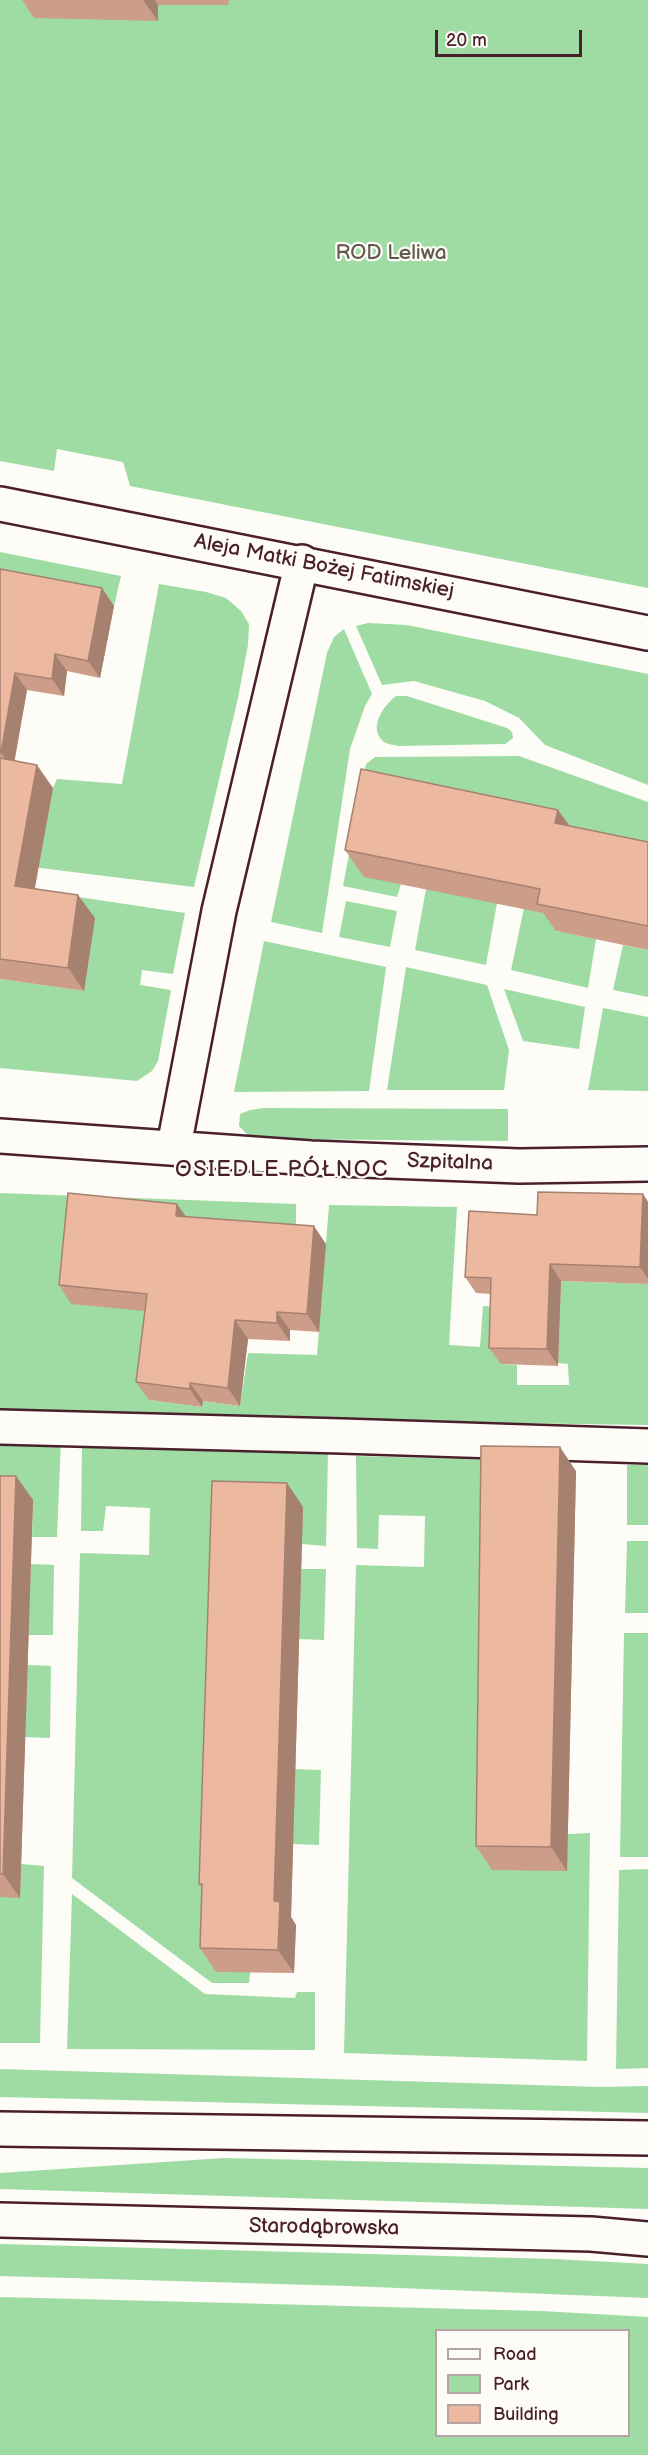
<!DOCTYPE html>
<html>
<head>
<meta charset="utf-8">
<style>
  body { margin:0 }
  #map { position:relative; width:648px; height:2455px; overflow:hidden; background:#fdfcf7; font-family:"Balsamiq Sans",sans-serif }
  canvas { display:block }
  .legend { position:absolute; left:435px; top:2329px; width:195px; height:108px; box-sizing:border-box; background:#fdfcf7; border:2px solid #b5a4a5; margin:0; padding:8px 10px; list-style:none; font-size:18px; color:#4a1f2b }
  .legend li { display:flex; align-items:center; gap:12px; height:30px }
  .legend b { width:30px; border:2px solid #b5a4a5 }
  .scale { position:absolute; left:435px; top:30px; width:147px; height:27px; box-sizing:border-box; border:3px solid #4a1f2b; border-top:0; padding-left:8px; font-size:18px; line-height:21px; white-space:nowrap; color:#4a1f2b; -webkit-text-stroke:4px #fdfcf7; paint-order:stroke }
</style>
</head>
<body>
<div id="map">
<canvas width="648" height="2455"></canvas>
<ul class="legend">
<li><b style="height:8px;background:#fdfcf7"></b>Road</li>
<li><b style="height:16px;background:#9edca4"></b>Park</li>
<li><b style="height:16px;background:#edb8a0"></b>Building</li>
</ul>
<div class="scale">20 m</div>
</div>
<script>
const c = document.querySelector('canvas').getContext('2d');
c.lineJoin = 'round';
function fill(path, color) { c.fillStyle = color; c.fill(path, 'evenodd'); }
function strokePath(path, color, width, dash) { c.strokeStyle = color; c.lineWidth = width; c.lineCap = dash ? 'butt' : 'round'; c.setLineDash(dash || []); c.stroke(path); }
function drawText(font, color, halo, rows, align = 'center') {
  c.font = font + ' "Balsamiq Sans",sans-serif'; c.lineWidth = 4.5; c.setLineDash([]); c.textBaseline = 'middle'; c.strokeStyle = halo; c.fillStyle = color; for (const [text, x, y, turn = 0] of rows) {
    c.save(); c.translate(x, y); c.rotate((+turn || 0) * Math.PI / 180); c.textAlign = isNaN(turn) ? turn : align; if (halo) c.strokeText(text, 0, 0); c.fillText(text, 0, 0); c.restore();
  }
}
const green = new Path2D(`
  M 0,0 L 648,0 L 648,588 L 130,486 L 123,462 L 57,449 L 54,471 L 0,461 Z
  M 0,552 L 121,576 L 114,606 L 0,584 Z
  M 159,584 L 206,592 L 226,598 L 241,611 L 249,624 L 248,645 L 238,698 L 194,887 L 0,863 L 53,788 L 57,779 L 122,784 Z
  M 368,623 L 407,625 L 648,674 L 648,785 L 545,745 L 519,718 L 485,701 L 414,681 L 382,685 L 356,626 Z
  M 344,629 L 372,694 L 365,706 L 350,749 L 322,933 L 271,922 L 327,653 L 334,637 Z
  M 396,696 L 407,696 L 507,728 L 512,732 L 513,738 L 505,744 L 398,746 C 394,745 387,744 384,742 C 367,728 384,705 396,696 Z
  M 519,756 L 648,802 L 648,865 L 401,884 L 397,897 L 343,886 L 366,764 L 375,757 Z
  M 426,889 L 497,903 L 486,965 L 415,950 Z
  M 65,895 L 185,913 L 173,974 L 142,970 L 140,985 L 171,990 L 158,1061 L 152,1071 L 137,1081 L 0,1068 L 0,979 L 84,991 Z
  M 346,901 L 397,911 L 390,947 L 339,937 Z
  M 524,908 L 559,915 L 556,931 L 596,939 L 588,988 L 511,970 Z
  M 264,941 L 386,967 L 369,1091 L 234,1092 Z
  M 623,945 L 648,950 L 648,997 L 613,990 Z
  M 406,967 L 487,985 L 509,1050 L 504,1090 L 387,1090 Z
  M 504,989 L 585,1007 L 579,1049 L 523,1041 Z
  M 603,1008 L 648,1017 L 648,1091 L 588,1090 Z
  M 264,1108 L 508,1109 L 508,1141 L 268,1139 L 249,1136 L 239,1126 L 240,1114 L 250,1110 Z
  M 0,1193 L 296,1204 L 296,1230 L 149,1400 L 202,1407 L 203,1401 L 240,1406 L 248,1353 L 317,1355 L 329,1205 L 457,1207 L 449,1345 L 480,1347 L 483,1306 L 503,1307 L 501,1364 L 517,1365 L 517,1385 L 569,1385 L 568,1364 L 558,1363 L 561,1281 L 648,1284 L 648,1425 L 0,1416 Z
  M 0,1439 L 61,1441 L 57,1537 L 32,1537 L 33,1500 L 0,1499 Z
  M 82,1444 L 328,1452 L 326,1546 L 301,1544 L 249,1983 L 212,1983 L 72,1878 L 80,1553 L 149,1555 L 150,1508 L 106,1506 L 103,1531 L 81,1531 Z
  M 356,1456 L 496,1460 L 568,1834 L 590,1833 L 587,2061 L 344,2053 L 356,1565 L 424,1567 L 425,1516 L 379,1515 L 378,1549 L 357,1548 Z
  M 648,1465 L 648,1525 L 627,1525 L 627,1465 Z
  M 627,1541 L 648,1541 L 648,1613 L 625,1613 Z
  M 31,1564 L 54,1565 L 53,1635 L 28,1635 Z
  M 301,1569 L 326,1569 L 324,1640 L 299,1639 Z
  M 624,1633 L 648,1633 L 648,1857 L 620,1857 Z
  M 27,1665 L 51,1666 L 50,1738 L 25,1737 Z
  M 294,1769 L 321,1770 L 319,1845 L 293,1844 Z
  M 21,1864 L 44,1866 L 40,2043 L 0,2043 L 0,1897 L 20,1897 Z
  M 648,1869 L 648,2068 L 616,2069 L 619,1870 Z
  M 72,1894 L 205,1994 L 295,1998 L 297,1992 L 315,1992 L 315,2050 L 67,2049 Z
  M 0,2069 L 600,2087 L 648,2086 L 648,2113 L 0,2097 Z
  M 224,2158 L 648,2168 L 648,2209 L 0,2189 L 0,2173 Z
  M 0,2244 L 555,2259 L 648,2264 L 648,2298 L 349,2286 L 0,2276 Z
  M 0,2297 L 541,2311 L 648,2317 L 648,2455 L 0,2455 ZM 436,2330 L 628,2330 L 628,2436 L 436,2436 Z`);
const minor = new Path2D(`
  M 0,1136 L 311,1158 L 519,1166 L 648,1164
  M 174,1146 L 219,911 L 302,562
  M 0,1427 L 342,1436 L 648,1446`);
const tertiary = new Path2D(`
  M 0,504 L 648,633
  M 0,2129 L 648,2138
  M 0,2220 L 591,2234 L 648,2239`);
const wall = new Path2D(`
  M 22,0 L 229,0 L 228,5 L 158,5 L 158,21 L 34,18 Z
  M 0,569 L 114,606 L 100,678 L 67,671 L 64,696 L 27,690 L 14,761 L 53,788 L 35,888 L 95,918 L 84,991 L 0,979 Z
  M 558,810 L 569,826 L 648,842 L 648,950 L 556,931 L 543,913 L 364,877 L 345,850 Z
  M 643,1194 L 648,1202 L 648,1284 L 561,1281 L 558,1366 L 501,1364 L 489,1348 L 491,1294 L 476,1293 L 465,1277 L 537,1215 Z
  M 186,1216 L 326,1244 L 319,1332 L 290,1330 L 290,1341 L 248,1339 L 240,1406 L 203,1401 L 202,1407 L 149,1400 L 136,1382 L 145,1311 L 71,1304 L 59,1285 Z
  M 576,1471 L 567,1871 L 492,1870 L 476,1846 Z
  M 0,1476 L 16,1476 L 33,1500 L 20,1898 L 0,1897 Z
  M 287,1483 L 303,1507 L 291,1917 L 296,1925 L 294,1973 L 216,1972 L 200,1948 L 202,1888 L 199,1884 Z`);
const shadedWall = new Path2D(`
  M 143,0 L 155,0 L 158,5 L 158,21 Z
  M 102,588 L 114,606 L 100,678 L 88,661 Z
  M 55,654 L 67,671 L 64,696 L 52,679 Z
  M 15,673 L 27,690 L 13,770 L 1,753 Z
  M 37,765 L 53,788 L 31,908 L 15,886 Z
  M 558,810 L 577,836 L 555,823 Z
  M 78,895 L 95,918 L 84,991 L 68,968 Z
  M 643,1194 L 648,1202 L 648,1279 L 640,1267 Z
  M 177,1204 L 190,1222 L 176,1216 Z
  M 314,1226 L 326,1244 L 319,1332 L 307,1314 Z
  M 550,1264 L 561,1281 L 558,1366 L 547,1349 Z
  M 277,1312 L 290,1330 L 290,1341 L 277,1323 Z
  M 235,1320 L 248,1339 L 240,1406 L 228,1388 Z
  M 190,1383 L 203,1401 L 202,1407 L 190,1389 Z
  M 560,1447 L 576,1471 L 567,1871 L 551,1847 Z
  M 16,1476 L 33,1500 L 20,1898 L 3,1874 Z
  M 287,1483 L 303,1507 L 291,1917 L 296,1925 L 294,1973 L 278,1950 L 274,1901 Z`);
const building = new Path2D(`
  M 0,569 L 102,588 L 88,661 L 55,654 L 52,679 L 15,673 L 1,753 L 0,753 Z
  M 0,758 L 37,765 L 15,886 L 78,895 L 68,968 L 0,959 Z
  M 361,769 L 558,810 L 555,823 L 648,842 L 648,926 L 537,904 L 540,889 L 345,850 Z
  M 538,1192 L 643,1194 L 640,1267 L 550,1264 L 547,1349 L 489,1348 L 491,1278 L 465,1277 L 469,1211 L 537,1215 Z
  M 68,1193 L 177,1204 L 176,1216 L 314,1226 L 307,1314 L 277,1312 L 277,1323 L 235,1320 L 228,1388 L 190,1383 L 190,1389 L 136,1382 L 147,1294 L 59,1285 Z
  M 481,1446 L 560,1447 L 551,1847 L 476,1846 Z
  M 0,1476 L 16,1476 L 3,1874 L 0,1874 Z
  M 212,1481 L 287,1483 L 274,1901 L 280,1902 L 278,1950 L 200,1948 L 202,1884 L 199,1884 Z`);
const parkNames = [
  ["ROD Leliwa",391,254]
];
const streetNames = [
  ["Aleja Matki Bożej Fatimskiej",324,567,11],
  ["Szpitalna",450,1163,2],
  ["Starodąbrowska",324,2228,1]
];
const neighbourhoodNames = [
  ["OSIEDLE PÓŁNOC",282,1170]
];
fill(green, '#9edca4');
strokePath(minor, '#4a1f2b', 38);
strokePath(tertiary, '#4a1f2b', 38);
strokePath(minor, '#fdfcf7', 33);
strokePath(tertiary, '#fdfcf7', 33);
fill(wall, '#cc9e8a');
fill(shadedWall, '#a68170');
fill(building, '#edb8a0');
strokePath(building, '#a68170', 1.5);
drawText('21px', '#63584f', '#fdfcf7', parkNames);
drawText('21px', '#4a1f2b', '#fdfcf7', streetNames);
c.letterSpacing = '1.5px';
drawText('22px', '#4a1f2b', '#fdfcf7', neighbourhoodNames);
c.letterSpacing = '0px';
</script>
</body>
</html>
